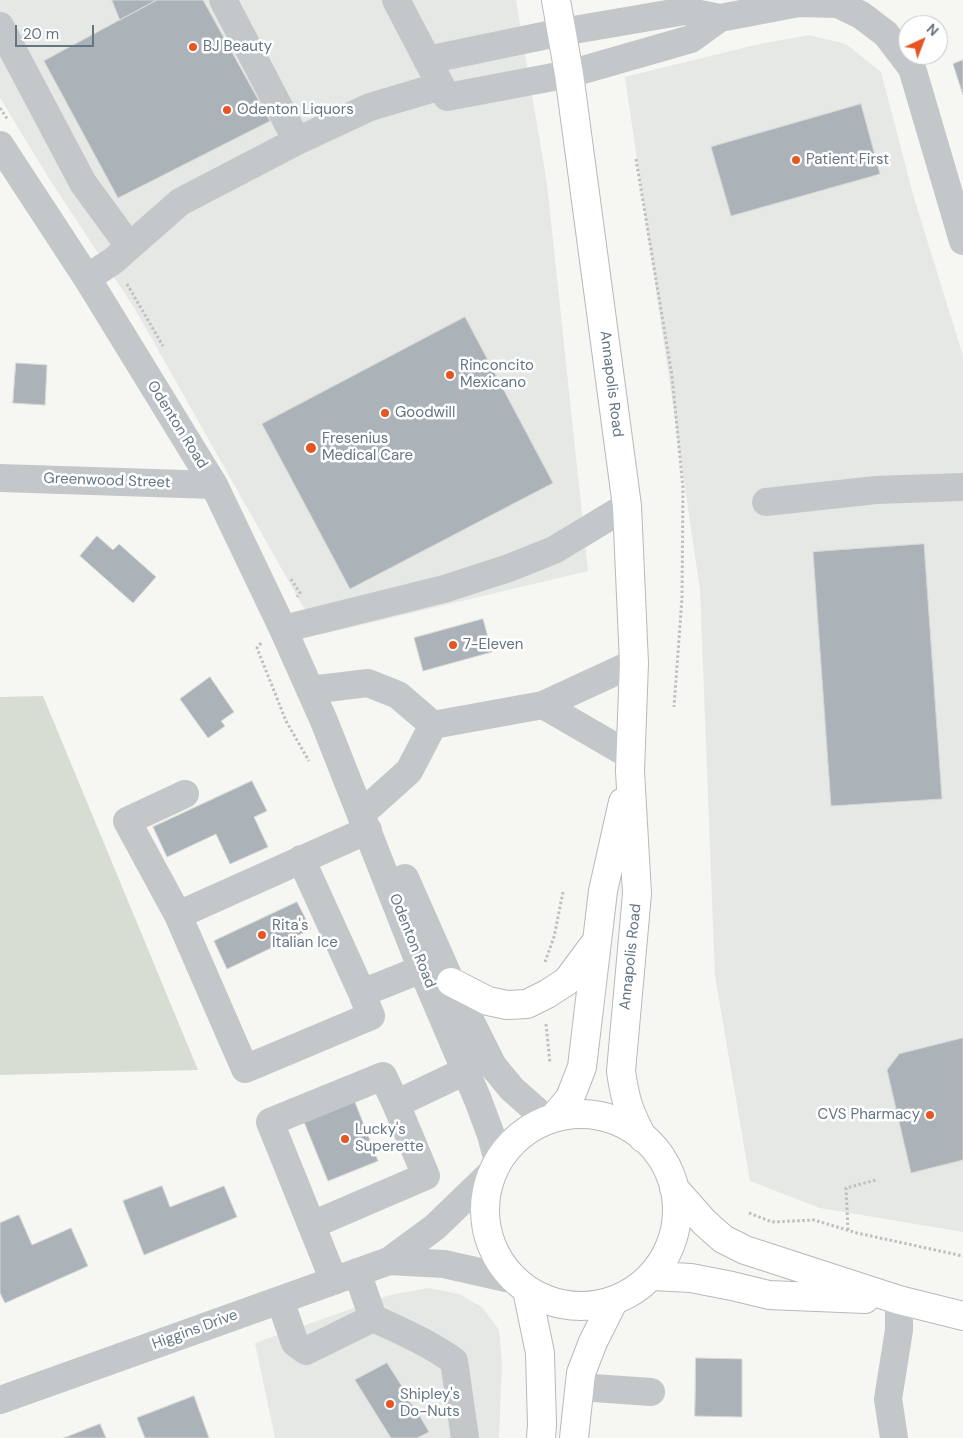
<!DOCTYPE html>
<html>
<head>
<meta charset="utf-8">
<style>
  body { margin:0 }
  #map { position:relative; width:963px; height:1438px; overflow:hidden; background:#f6f6f2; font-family:"DM Sans",sans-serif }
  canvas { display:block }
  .north { position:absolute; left:898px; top:15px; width:50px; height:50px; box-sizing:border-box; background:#fff; border:1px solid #c1c8ce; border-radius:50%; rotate:43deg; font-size:14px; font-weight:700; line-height:20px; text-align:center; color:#647584 }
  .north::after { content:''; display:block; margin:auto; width:18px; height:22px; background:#e65522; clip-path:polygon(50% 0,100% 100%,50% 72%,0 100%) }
  .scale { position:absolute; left:15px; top:25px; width:79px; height:22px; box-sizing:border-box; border:2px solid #647584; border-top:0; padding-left:6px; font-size:15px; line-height:18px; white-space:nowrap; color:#647584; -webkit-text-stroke:4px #fff; paint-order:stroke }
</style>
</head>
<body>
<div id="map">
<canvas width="963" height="1438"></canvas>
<div class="north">N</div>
<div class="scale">20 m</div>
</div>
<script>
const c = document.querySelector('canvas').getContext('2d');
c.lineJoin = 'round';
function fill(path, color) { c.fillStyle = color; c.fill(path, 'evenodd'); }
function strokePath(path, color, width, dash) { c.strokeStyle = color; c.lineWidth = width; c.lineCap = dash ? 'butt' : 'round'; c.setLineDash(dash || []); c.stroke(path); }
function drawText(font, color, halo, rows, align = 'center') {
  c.font = font + ' "DM Sans",sans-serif'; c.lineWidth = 5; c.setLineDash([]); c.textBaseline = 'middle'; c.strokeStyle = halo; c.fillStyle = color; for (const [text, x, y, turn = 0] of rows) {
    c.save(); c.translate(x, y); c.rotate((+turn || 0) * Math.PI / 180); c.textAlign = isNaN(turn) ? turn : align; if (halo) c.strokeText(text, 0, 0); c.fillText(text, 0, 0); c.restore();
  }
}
const built = new Path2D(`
  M 0,0 L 516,0 L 547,184 L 588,571 L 319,635 L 135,309 L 50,180 L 0,98 Z
  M 809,35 L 846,44 L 881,72 L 914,198 L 963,356 L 963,1232 L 820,1208 L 750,1181 L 715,976 L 700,590 L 625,77 L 755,45 Z
  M 429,1288 L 459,1294 L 482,1307 L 499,1330 L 502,1363 L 499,1438 L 275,1438 L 255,1343 L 390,1295 Z`);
const green = new Path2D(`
  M 43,696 L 198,1070 L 0,1075 L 0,697 Z`);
const building = new Path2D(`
  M 112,0 L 157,0 L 120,20 Z
  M 157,0 L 203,0 L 270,121 L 118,198 L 44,61 Z
  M 963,60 L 963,95 L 953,64 Z
  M 861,104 L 880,174 L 731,216 L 711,147 Z
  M 465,317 L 553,483 L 350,589 L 262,424 Z
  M 16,363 L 47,365 L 45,405 L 13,403 Z
  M 97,536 L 113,550 L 119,544 L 156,577 L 133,603 L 80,556 Z
  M 924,544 L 942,799 L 831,806 L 813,552 Z
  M 483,619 L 492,652 L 423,671 L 414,638 Z
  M 210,677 L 234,712 L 221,721 L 225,726 L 208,738 L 180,699 Z
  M 252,781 L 267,811 L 254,817 L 268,847 L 230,864 L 216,834 L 167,857 L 153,827 Z
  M 297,902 L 311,929 L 227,969 L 214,941 Z
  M 963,1038 L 963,1160 L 911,1173 L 887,1070 L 899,1054 Z
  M 351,1092 L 378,1161 L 328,1181 L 300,1112 Z
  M 162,1186 L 170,1207 L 224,1186 L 237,1217 L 144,1255 L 123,1201 Z
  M 19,1215 L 32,1245 L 71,1228 L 88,1266 L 5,1303 L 0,1293 L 0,1223 Z
  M 696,1358 L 742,1359 L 742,1417 L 695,1416 Z
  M 387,1363 L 403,1388 L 407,1399 L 415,1408 L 429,1432 L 417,1438 L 391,1438 L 355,1380 Z
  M 194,1396 L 209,1438 L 145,1438 L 137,1418 Z
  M 100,1424 L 106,1438 L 64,1438 Z`);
const path = new Path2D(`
  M 0,108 L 8,120
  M 636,159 L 672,376 L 683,488 L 682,598 L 674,707
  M 127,284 L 163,346
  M 291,579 L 300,593 L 297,597
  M 261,643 L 257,648 L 286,721 L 309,761
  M 545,962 L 554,937 L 563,892
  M 546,1024 L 550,1063
  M 749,1213 L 772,1222 L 814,1220 L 857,1233 L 963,1256
  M 848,1230 L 846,1188 L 876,1180`);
const minor = new Path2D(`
  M 223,0 L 297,141 L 370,107 L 441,86 L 396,0
  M 0,26 L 83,183 L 129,246
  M 427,60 L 562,32 L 685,11 L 720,18 L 799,3 L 838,4 L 861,15 L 886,34 L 912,68 L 963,241
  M 447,97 L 569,74 L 691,39 L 720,18
  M 0,145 L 87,278 L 214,485 L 283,629 L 324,721 L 419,962 L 478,1100 L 491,1135 L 498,1161
  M 87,278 L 113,261 L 180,202 L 297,141
  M 0,478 L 214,485
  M 766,502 L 876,490 L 963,487
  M 283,629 L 444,589 L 509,568 L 554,550 L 627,506
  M 310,690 L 368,683 L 398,695 L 433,725 L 409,771 L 369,807
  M 433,725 L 543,705
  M 631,756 L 543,705 L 634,663
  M 368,830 L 178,915 L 245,1069 L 371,1016 L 362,993 L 422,969
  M 301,859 L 362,993
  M 405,878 L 451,982 L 493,1066 L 512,1089 L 547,1120
  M 178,915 L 127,821 L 185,794
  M 312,1225 L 426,1176 L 396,1104
  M 389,1261 L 444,1264 L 515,1280
  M 334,1281 L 270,1122 L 383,1076 L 396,1104 L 465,1071
  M 280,1300 L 295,1343 L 306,1351 L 373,1318 L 357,1272
  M 373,1318 C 401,1331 429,1343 454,1361 L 465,1438
  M 579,1387 L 651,1392
  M 0,1400 L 389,1261 L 435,1227 L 492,1172
  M 894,1438 L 888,1399 L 899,1330 L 899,1300`);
const major = new Path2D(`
  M 556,0 L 569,74 L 627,506 L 634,663 L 630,771 L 637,894 L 621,1071 C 625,1100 629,1112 643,1138
  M 451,982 L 488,1001 L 507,1005 L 527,1004 L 547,994 L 567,981 L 596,942
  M485 1210a96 96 0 1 1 192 0a96 96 0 1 1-192 0Z
  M 555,1116 L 570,1098 L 582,1067 L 603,891 L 623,802
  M 674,1188 L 704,1222 L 723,1239 L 745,1250 L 899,1300 L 963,1316
  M 653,1276 L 691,1278 L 732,1286 L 769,1295 L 865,1299
  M 527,1290 L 540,1353 L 542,1425 L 541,1438
  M 574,1438 L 581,1373 L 593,1342 L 613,1302`);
const markers = [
  [193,47,5,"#e65522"],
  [227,110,5,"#e65522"],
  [796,160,5,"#e65522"],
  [450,375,5,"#e65522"],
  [385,413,5,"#e65522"],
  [311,448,6,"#e65522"],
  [453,645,5,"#e65522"],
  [262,935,5,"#e65522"],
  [930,1115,5,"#e65522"],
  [345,1139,5,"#e65522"],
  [390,1404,5,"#e65522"]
];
const poiNames = [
  ["BJ Beauty",203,47],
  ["Odenton Liquors",237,110],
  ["Patient First",806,160],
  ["Rinconcito",460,366],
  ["Mexicano",460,383],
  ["Goodwill",395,413],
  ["Fresenius",322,439],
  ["Medical Care",322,456],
  ["7-Eleven",463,645],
  ["Rita's",272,926],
  ["Italian Ice",272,943],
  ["CVS Pharmacy",920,1115,"right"],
  ["Lucky's",355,1130],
  ["Superette",355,1147],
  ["Shipley's",400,1395],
  ["Do-Nuts",400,1412]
];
const streetNames = [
  ["Annapolis Road",611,384,83],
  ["Odenton Road",177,425,58],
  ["Greenwood Street",107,481,2],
  ["Odenton Road",412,941,68],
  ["Annapolis Road",631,957,-84],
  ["Higgins Drive",195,1330,-20]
];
fill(built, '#e6e8e6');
fill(green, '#d7ddd3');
fill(building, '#abb3b9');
strokePath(building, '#d7d7d5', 1);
strokePath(major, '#b6babe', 30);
strokePath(path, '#bdbfc1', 3, [2.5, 2.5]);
strokePath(minor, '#c3c7ca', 28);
strokePath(major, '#fff', 28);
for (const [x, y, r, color] of markers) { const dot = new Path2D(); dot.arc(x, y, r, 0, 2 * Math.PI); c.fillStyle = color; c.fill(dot); strokePath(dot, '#fff', 2); }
drawText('15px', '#647584', '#fff', poiNames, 'left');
drawText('15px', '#647584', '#fff', streetNames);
</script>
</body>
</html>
